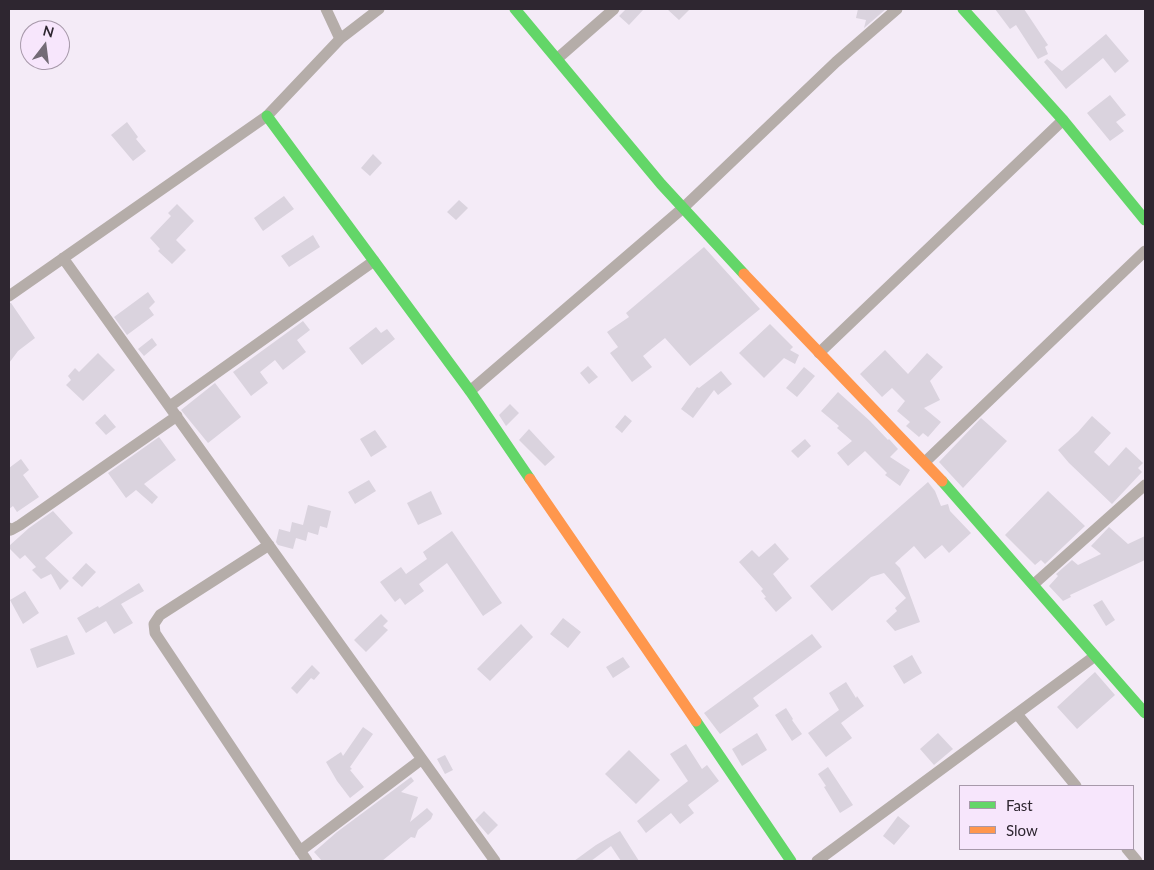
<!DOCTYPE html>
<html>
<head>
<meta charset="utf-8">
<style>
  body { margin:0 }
  #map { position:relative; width:1154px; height:870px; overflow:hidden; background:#f4ebf7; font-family:Lato,sans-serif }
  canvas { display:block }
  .frame { position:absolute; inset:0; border:10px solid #2e2630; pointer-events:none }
  .legend { position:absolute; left:959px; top:785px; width:175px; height:65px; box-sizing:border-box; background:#f7e6fc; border:1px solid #a799aa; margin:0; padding:6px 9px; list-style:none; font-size:15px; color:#2e2630 }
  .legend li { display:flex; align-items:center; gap:10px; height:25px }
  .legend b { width:25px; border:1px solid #a799aa }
  .north { position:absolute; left:20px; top:20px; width:50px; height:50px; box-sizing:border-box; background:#f7e6fc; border:1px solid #a799aa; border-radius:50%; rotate:15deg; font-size:14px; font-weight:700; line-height:20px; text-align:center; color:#2e2630 }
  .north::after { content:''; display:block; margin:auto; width:18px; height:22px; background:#736b76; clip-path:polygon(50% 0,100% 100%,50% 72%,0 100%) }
</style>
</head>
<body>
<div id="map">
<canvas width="1154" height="870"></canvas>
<div class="frame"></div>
<ul class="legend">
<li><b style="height:6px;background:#63d668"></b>Fast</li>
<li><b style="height:6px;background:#ff974d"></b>Slow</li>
</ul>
<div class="north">N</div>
</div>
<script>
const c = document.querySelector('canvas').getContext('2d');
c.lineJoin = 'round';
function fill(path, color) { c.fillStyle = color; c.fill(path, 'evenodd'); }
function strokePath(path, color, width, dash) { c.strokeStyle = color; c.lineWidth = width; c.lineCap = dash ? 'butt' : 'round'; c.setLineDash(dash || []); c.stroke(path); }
const building = new Path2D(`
  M 626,9 L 644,9 L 629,25 L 619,16 Z
  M 667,9 L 690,9 L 679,20 Z
  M 858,9 L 886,9 L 864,28 L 866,20 L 856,18 Z
  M 995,9 L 1024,9 L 1048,45 L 1045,47 L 1048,54 L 1038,59 L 1016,25 L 1010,29 Z
  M 1106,34 L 1129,61 L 1115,73 L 1103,58 L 1066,89 L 1044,62 L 1047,59 L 1062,71 Z
  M 1110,95 L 1126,115 L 1116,122 L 1124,131 L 1110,141 L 1087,113 Z
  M 127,122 L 138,137 L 136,139 L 146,151 L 133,161 L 111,135 Z
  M 373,154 L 382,163 L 370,176 L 361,168 Z
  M 284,196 L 294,209 L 263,231 L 254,218 Z
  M 459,200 L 468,208 L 456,220 L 447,212 Z
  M 177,204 L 194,221 L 176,240 L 186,250 L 172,264 L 158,251 L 160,249 L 150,238 L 171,216 L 168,213 Z
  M 313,235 L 320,247 L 289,267 L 281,256 Z
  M 704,247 L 760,309 L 690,366 L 665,338 L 643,356 L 652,367 L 632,382 L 610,353 L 618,347 L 607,332 L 629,317 L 626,313 Z
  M 148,292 L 155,302 L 149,308 L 154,315 L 127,335 L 114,317 Z
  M 9,303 L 11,303 L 35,338 L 18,351 L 9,363 Z
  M 303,321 L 310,330 L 297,340 L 306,352 L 283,370 L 275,360 L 260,372 L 268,383 L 251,396 L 233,372 Z
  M 770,324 L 793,347 L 790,350 L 799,355 L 795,364 L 784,358 L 764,378 L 739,353 Z
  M 376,327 L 381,333 L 387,329 L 395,339 L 362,365 L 349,348 Z
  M 152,338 L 157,345 L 144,356 L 138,349 Z
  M 885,350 L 908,374 L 927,353 L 943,367 L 930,381 L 940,400 L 924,408 L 941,422 L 928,437 L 923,433 L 919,437 L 906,426 L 910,422 L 897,411 L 905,401 L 892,388 L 882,397 L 860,374 Z
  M 98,353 L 115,370 L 83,401 L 66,385 L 71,380 L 68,376 L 75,368 L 79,372 Z
  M 588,366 L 598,377 L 589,384 L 580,373 Z
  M 804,367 L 815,376 L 797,397 L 786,388 Z
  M 721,371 L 732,384 L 718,395 L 714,390 L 693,418 L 681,409 L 697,387 L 699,388 Z
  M 215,383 L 241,417 L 208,443 L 181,410 Z
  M 838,392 L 870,421 L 888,440 L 889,439 L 898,449 L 890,457 L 910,470 L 900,486 L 885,475 L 887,473 L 865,451 L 848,466 L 837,453 L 852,441 L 837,428 L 839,426 L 821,411 Z
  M 510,404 L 519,413 L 506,426 L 499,415 Z
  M 105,414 L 116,427 L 106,435 L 95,423 Z
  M 625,415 L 632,421 L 622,433 L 615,427 Z
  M 1092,416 L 1111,433 L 1094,452 L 1109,466 L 1126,447 L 1143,463 L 1138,468 L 1142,472 L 1112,504 L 1069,463 L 1058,450 L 1078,432 Z
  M 981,418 L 1007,441 L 963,488 L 939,462 Z
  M 529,429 L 555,457 L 545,466 L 519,440 Z
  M 375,430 L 387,447 L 371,457 L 360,439 Z
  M 159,437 L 176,460 L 144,484 L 158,497 L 152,504 L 136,490 L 126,498 L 108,473 Z
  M 805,439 L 811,446 L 798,458 L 791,451 Z
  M 21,459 L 29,470 L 23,475 L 39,497 L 17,512 L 13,506 L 9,509 L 9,468 Z
  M 369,480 L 376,491 L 355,504 L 348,492 Z
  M 928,482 L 935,491 L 941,506 L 948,504 L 950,511 L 971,533 L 949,553 L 942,545 L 925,559 L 914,546 L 895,563 L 900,568 L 920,622 L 895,631 L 886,621 L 897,611 L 895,608 L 906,598 L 884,573 L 871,577 L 832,611 L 810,586 Z
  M 431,491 L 442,514 L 418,525 L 407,503 Z
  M 1048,491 L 1085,526 L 1045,564 L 1041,560 L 1035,565 L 1005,535 Z
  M 308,505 L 331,511 L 327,528 L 320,526 L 318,535 L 308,532 L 306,541 L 296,538 L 293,549 L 278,545 L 276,542 L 279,529 L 290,532 L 292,522 L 303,525 Z
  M 53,511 L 73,533 L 45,558 L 69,581 L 60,590 L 51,574 L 41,579 L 32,570 L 36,567 L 25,555 L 20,559 L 9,548 L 9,546 L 29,528 Z
  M 1109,527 L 1128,544 L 1145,536 L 1145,560 L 1070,595 L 1071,597 L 1063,601 L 1049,586 L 1058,576 L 1056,574 L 1072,560 L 1078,565 L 1101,554 L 1091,546 Z
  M 452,531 L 502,603 L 483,616 L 447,563 L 419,584 L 424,591 L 405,605 L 400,598 L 395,602 L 380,582 L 401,567 L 406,574 L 427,559 L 423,552 Z
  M 775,543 L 789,559 L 773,574 L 792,598 L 776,612 L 764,598 L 766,597 L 761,591 L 763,589 L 739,562 L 752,550 L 759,557 Z
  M 86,563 L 96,572 L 82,587 L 72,578 Z
  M 139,583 L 144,591 L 121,604 L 133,623 L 114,634 L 106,621 L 86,633 L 77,618 L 98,606 L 99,608 Z
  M 25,591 L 39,613 L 23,624 L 10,600 Z
  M 1102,600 L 1115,620 L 1106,626 L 1093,605 Z
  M 381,614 L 388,621 L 383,626 L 388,630 L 366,652 L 354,640 Z
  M 563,618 L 581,632 L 568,648 L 550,634 Z
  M 521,624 L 533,637 L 490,681 L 477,669 Z
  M 812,634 L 822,647 L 753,698 L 759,706 L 720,734 L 704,713 Z
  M 67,635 L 75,654 L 37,668 L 30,649 Z
  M 912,655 L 922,673 L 904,684 L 893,666 Z
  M 623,657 L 630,667 L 613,678 L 606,667 Z
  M 312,665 L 320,673 L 314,680 L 311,678 L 297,694 L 291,688 Z
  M 1095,672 L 1115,695 L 1077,729 L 1057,707 Z
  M 846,682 L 856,698 L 857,696 L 864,706 L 841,723 L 852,738 L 826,757 L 808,733 L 839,710 L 829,693 Z
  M 786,708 L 793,719 L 792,720 L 802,734 L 792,741 L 775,715 Z
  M 363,727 L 373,734 L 350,767 L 352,769 L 350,770 L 364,787 L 350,798 L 337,781 L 326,762 L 341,752 L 343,756 Z
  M 757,733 L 767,750 L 742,766 L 732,749 Z
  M 938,733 L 953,749 L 934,765 L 920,749 Z
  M 686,744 L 702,769 L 707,765 L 719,781 L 688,805 L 694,813 L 680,824 L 671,813 L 646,833 L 637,821 L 688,781 L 670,754 Z
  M 629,750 L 660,780 L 636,804 L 605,774 Z
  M 445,755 L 453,770 L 445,774 L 437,759 Z
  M 828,767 L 853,805 L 840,813 L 824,787 L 826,786 L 818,774 Z
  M 411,777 L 414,781 L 401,792 L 418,797 L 410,822 L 427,808 L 433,814 L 431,819 L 418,830 L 415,838 L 411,837 L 382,861 L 322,861 L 314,852 L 337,832 Z
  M 484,811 L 498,825 L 488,835 L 475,820 Z
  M 898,816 L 910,826 L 894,845 L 883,836 Z
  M 620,831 L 639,861 L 621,861 L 611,846 L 591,861 L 574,861 L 596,845 Z`);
const street = new Path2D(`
  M 326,9 L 340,39
  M 558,58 L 614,9
  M 63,258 L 495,861
  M 9,296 L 267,116 L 340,39 L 379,9
  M 819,353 L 1063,120
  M 470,391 L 683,208 L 836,62 L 897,9
  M 170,406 L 374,261
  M 925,462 L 1145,251
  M 9,528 L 11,530 L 20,525 L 177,416
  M 269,545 L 160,615 L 154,624 L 155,633 L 307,861
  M 1034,584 L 1145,485
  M 1017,714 L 1076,786
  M 1127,849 L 1137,861
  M 300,851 L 422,759
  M 817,861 L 1095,656`);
const fast = new Path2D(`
  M 515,9 L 661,184 L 744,274
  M 963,9 L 1063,120 L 1145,220
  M 267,116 L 470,391 L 530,479
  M 942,481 L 1145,713
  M 696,721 L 791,861`);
const slow = new Path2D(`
  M 744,274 L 942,481
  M 530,479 L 696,721`);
fill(building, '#dad3de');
strokePath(street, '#b5ada9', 11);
strokePath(fast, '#63d668', 11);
strokePath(slow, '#ff974d', 11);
</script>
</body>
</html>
